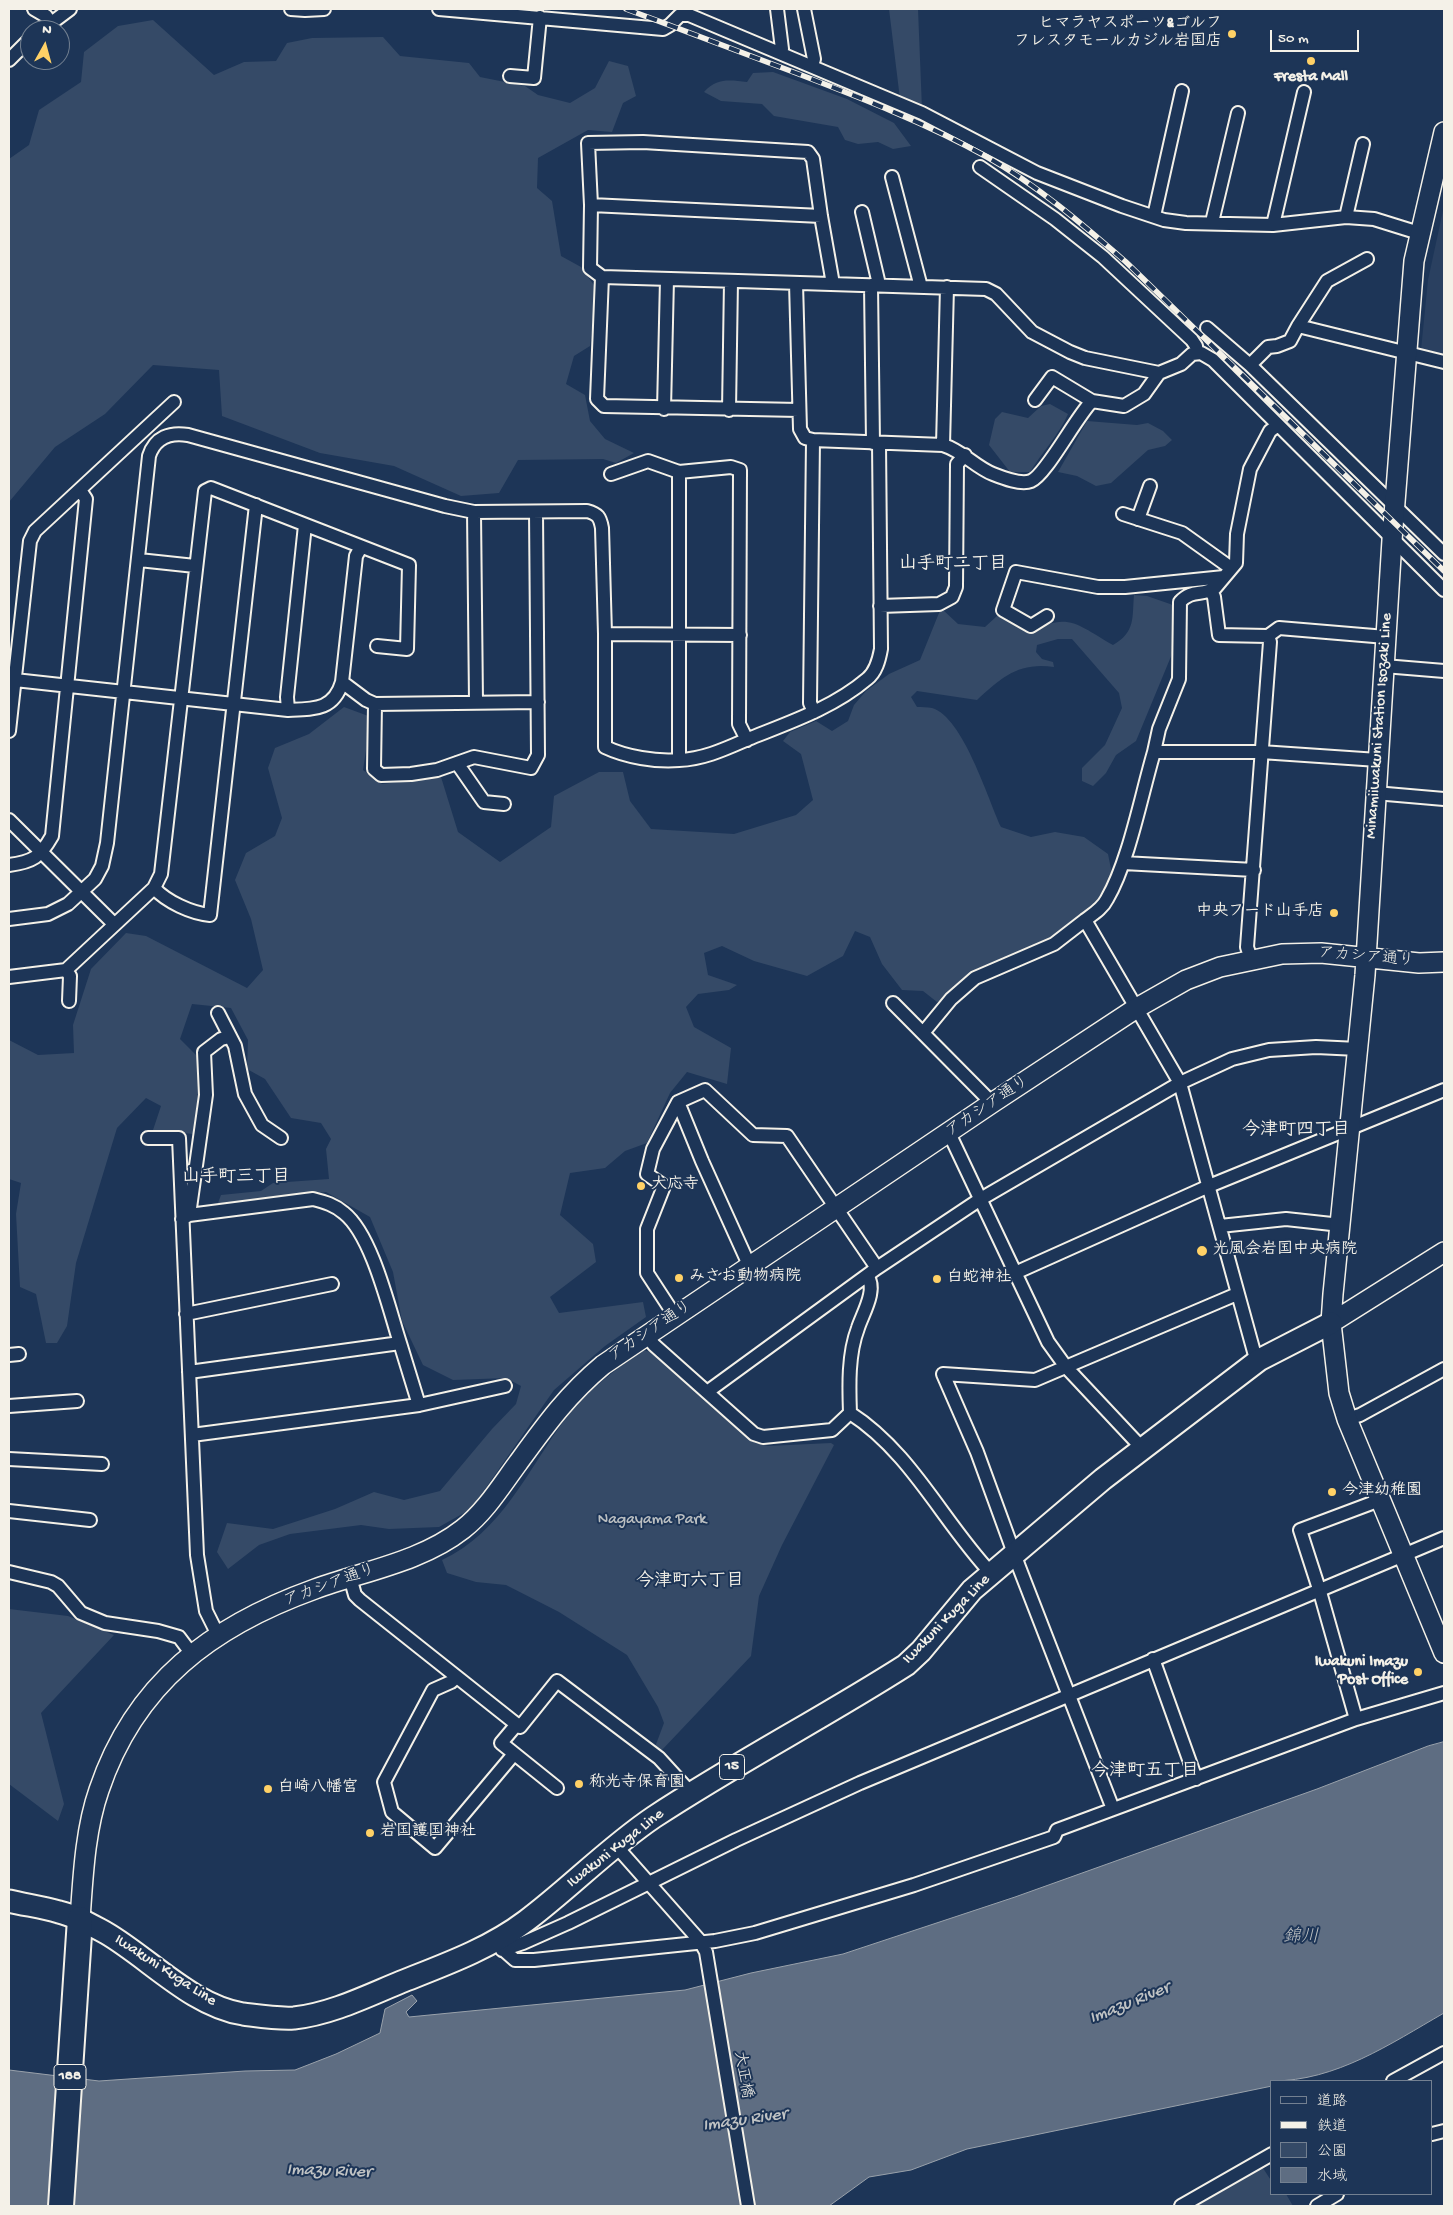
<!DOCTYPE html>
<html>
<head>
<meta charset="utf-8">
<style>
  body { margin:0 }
  #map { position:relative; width:1453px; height:2215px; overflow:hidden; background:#1d3557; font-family:"Gochi Hand","Klee One",sans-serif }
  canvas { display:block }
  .frame { position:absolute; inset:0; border:10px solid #f4f1e8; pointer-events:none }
  .legend { position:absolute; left:1270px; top:2080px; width:162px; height:115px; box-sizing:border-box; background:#1d3557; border:1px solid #738091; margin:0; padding:6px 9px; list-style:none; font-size:15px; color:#f4f1e8 }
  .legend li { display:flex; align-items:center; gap:10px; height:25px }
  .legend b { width:25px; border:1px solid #738091 }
  .north { position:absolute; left:20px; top:20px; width:50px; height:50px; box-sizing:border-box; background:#1d3557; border:1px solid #738091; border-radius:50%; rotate:7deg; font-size:14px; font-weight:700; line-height:20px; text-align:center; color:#f4f1e8 }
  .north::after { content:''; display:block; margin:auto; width:18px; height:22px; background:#ffd166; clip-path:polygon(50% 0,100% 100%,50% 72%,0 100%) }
  .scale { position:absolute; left:1270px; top:30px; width:89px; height:22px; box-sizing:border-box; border:2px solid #f4f1e8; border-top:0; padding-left:6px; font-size:15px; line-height:18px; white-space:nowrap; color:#f4f1e8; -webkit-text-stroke:4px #1d3557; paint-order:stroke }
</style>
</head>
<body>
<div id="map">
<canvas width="1453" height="2215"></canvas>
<div class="frame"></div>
<ul class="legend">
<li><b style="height:6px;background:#1d3557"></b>道路</li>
<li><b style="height:6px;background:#f4f1e8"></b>鉄道</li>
<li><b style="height:14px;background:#354a67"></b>公園</li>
<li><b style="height:14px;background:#5e6d82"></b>水域</li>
</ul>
<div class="north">N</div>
<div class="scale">50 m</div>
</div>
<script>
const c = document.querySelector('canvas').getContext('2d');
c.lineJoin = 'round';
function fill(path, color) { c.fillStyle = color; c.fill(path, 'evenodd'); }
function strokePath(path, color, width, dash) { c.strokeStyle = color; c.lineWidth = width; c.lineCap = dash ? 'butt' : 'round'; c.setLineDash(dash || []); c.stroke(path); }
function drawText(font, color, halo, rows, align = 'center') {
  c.font = font + ' "Gochi Hand","Klee One",sans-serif'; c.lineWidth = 4; c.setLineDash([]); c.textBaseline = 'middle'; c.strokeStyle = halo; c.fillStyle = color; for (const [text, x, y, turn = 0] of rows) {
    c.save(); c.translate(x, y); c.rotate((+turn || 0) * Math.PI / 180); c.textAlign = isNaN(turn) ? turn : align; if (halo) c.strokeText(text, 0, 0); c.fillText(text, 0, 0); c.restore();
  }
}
const built = new Path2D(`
  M 1444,206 L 1444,356 L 1421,350 L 1428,280 Z`);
const green = new Path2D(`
  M 889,9 L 918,9 L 922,109 L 900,99 Z
  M 153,20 L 214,75 L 244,62 L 276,61 L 287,43 L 312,38 L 383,37 L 400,56 L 469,63 L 480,77 L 525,86 L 538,95 L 570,103 L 595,88 L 609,61 L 628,66 L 636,96 L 623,103 L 612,132 L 588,130 L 538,158 L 537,188 L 552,201 L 561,256 L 581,267 L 596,288 L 590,346 L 574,356 L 566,384 L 585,395 L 590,421 L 605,439 L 634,453 L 616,463 L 603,459 L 518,460 L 499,493 L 461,496 L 394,466 L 320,453 L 222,416 L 219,370 L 153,365 L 105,414 L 55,447 L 9,502 L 9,159 L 29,145 L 39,110 L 81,82 L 84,52 L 118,26 Z
  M 773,72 L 847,99 L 894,123 L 911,146 L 893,149 L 878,142 L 858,144 L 845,140 L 838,127 L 774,116 L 762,104 L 721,101 L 704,92 C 717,78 729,80 747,82 L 753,73 Z
  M 1050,404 L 1068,414 C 1059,435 1042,452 1030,472 L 1010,472 L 989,445 L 995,419 L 1002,412 L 1028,418 L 1041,406 Z
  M 1087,421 L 1137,425 L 1148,423 L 1163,431 L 1172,440 L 1165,446 L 1148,450 L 1111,483 L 1096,486 L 1077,476 L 1058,472 Z
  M 1134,595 L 1147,596 L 1173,605 L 1172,654 L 1136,741 L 1116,755 L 1106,773 L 1093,786 L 1082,781 L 1082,768 L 1105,745 L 1122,708 L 1119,693 L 1072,639 L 1058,639 L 1037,645 L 1036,652 L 1042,659 L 1053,662 L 1054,667 C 1019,662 1002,677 977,700 L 917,691 L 911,697 L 917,707 C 922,707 927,707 932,708 C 963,717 988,799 1001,827 L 1031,837 L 1055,832 L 1084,837 L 1108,854 L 1112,874 L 1096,905 L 1048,941 L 949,998 L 937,1002 L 923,991 L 902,990 L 882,964 L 870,937 L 855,931 L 843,956 L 807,976 L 754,961 L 722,946 L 704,953 L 708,975 L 737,985 L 729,990 L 698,994 L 686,1007 L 694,1027 L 731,1048 L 727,1084 L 687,1072 L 670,1093 L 647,1143 L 625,1151 L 605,1168 L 570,1173 L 560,1215 L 593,1244 L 596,1262 L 550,1297 L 559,1313 L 643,1302 L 646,1317 L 605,1346 L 554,1390 L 471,1509 L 439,1527 L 389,1529 L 361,1525 L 290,1534 L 259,1545 L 228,1569 L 217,1552 L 227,1523 L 273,1529 L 335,1509 L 374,1492 L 404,1500 L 440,1491 L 492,1429 L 516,1404 L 521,1386 L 506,1378 L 453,1380 L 423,1365 L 402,1321 L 393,1272 L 370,1217 L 326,1192 L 241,1203 L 218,1203 L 221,1195 L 261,1191 L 273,1183 L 329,1179 L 326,1149 L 331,1139 L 321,1123 L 291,1118 L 265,1079 L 247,1069 L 248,1040 L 231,1008 L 192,1004 L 180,1039 L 199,1058 L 198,1096 L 193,1134 L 153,1130 L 161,1106 L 146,1098 L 117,1128 L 76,1263 L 67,1326 L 57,1343 L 46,1343 L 36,1294 L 20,1287 L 16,1214 L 21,1183 L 9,1179 L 9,1040 L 38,1055 L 74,1053 L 73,1025 L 91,969 L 126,933 L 146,936 L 247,988 L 263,970 L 251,919 L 235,880 L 246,853 L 275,836 L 282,818 L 268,768 L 275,748 L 309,734 L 344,707 L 371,717 L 363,770 L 382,784 L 441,777 L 458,832 L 500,862 L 551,827 L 554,796 L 599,772 L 623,772 L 630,801 L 651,829 L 734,834 L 796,815 L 813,800 L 801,754 L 783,741 L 790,732 L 816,721 L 832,731 L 848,721 L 854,705 L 866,691 L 889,674 L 920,660 L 941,608 L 958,624 L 985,627 L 998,615 L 1029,634 C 1067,610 1078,625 1113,645 C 1136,632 1132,617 1134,595 Z
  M 641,1350 L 652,1352 L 755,1443 L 768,1446 L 831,1443 L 834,1445 L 782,1545 L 759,1596 L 751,1656 L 661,1751 L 655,1747 L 664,1723 L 658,1707 L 627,1655 L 559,1612 L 506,1585 L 476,1582 L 447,1573 L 442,1560 C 501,1533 528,1470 565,1419 C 585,1392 615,1371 641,1350 Z
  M 9,1609 L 68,1616 L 114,1635 L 41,1713 L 64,1804 L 58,1821 L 9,1784 Z
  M 1261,2165 L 1272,2182 L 1272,2194 L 1286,2194 L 1293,2206 L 1194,2206 Z`);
const water = new Path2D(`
  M 1444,1742 L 1444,2013 C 1390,2044 1336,2081 1272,2081 L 1272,2086 L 967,2149 L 911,2170 L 869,2177 L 829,2206 L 9,2206 L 9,2070 L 99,2081 L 245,2071 L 295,2070 L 336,2054 L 380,2033 L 385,2009 L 412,1995 L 417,2001 L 406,2012 L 409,2017 L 685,1990 L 751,1973 L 843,1954 L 1015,1897 L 1317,1789 L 1428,1746 Z`);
const street = new Path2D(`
  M 34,9 L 46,16 L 51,23
  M 291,9 L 305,10 L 324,9
  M 439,9 L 663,29 L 670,25 L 680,15 L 689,15 L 922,113 L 1037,173 L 1122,206 L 1164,220 L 1186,223 L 1273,225 L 1346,217 L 1374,219 L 1419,233
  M 777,9 L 782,49 L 780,53
  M 804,9 L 814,59 L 812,65
  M 42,30 L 70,9
  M 9,60 L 30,39
  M 510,76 L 534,78 L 540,17
  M 980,167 L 1055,219 L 1103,257 L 1192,340 L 1196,346 L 1197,353
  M 892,177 L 921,287
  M 591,205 L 821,216
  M 862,212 L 878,280 L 877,285
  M 1154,216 L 1182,91
  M 1346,217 L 1363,144
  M 1214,223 L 1213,218 L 1238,113
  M 1273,225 L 1304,92
  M 602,277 L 597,399 L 604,406 L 799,410
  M 796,283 L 800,429 L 805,438 L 813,440 L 943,445 C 963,451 975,467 993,474 C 1003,478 1021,485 1031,481 C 1046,475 1076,417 1092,401 L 1124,406 L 1144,394 L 1159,373 L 1181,364 L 1192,354 L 1201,353 L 1213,360 L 1444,590
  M 833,284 L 821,216 L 813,159 L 808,152 L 643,142 L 588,143 L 591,205 L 590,268 L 602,277 C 730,281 858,284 986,289 L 996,294 L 1032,332 L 1070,352 L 1085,358 L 1159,373
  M 871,285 L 873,443
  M 1298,326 L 1444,362
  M 1207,328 L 1250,365 L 1444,554
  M 1250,365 L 1268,347 L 1277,346 L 1290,341 L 1298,326 L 1327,281 L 1367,259
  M 1035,400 L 1052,377 L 1092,401
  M 664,409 L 667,279
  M 729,410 L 731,281
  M 813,440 L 810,703 L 814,712
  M 943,445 L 947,287
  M 611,474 L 648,461 L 679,472 L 731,467 L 740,470 L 739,724 L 747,740
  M 474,512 L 476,702
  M 1123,514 L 1182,533 L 1231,568
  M 1138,519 L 1150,486
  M 139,560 L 195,566
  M 1211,591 L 1214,597 L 1219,635 L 1268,636
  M 880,606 L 939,604 L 952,597 L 956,587 L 957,464 L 965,455
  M 1047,616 L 1031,626 L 1003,610 L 1016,572 L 1098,587 L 1125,587 L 1224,577
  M 605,634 L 740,635
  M 1384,666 L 1444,671
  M 15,680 L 288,710 C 314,709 334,710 342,682 L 356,556 L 361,547
  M 342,682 L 366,700 L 375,704 L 538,702
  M 375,704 L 374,769 L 381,775 L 411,774 L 437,770 L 474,757 L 531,768 L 538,755 L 536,512
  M 288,710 L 287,697 L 305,525
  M 9,731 L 30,541 L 35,531 L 174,402
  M 1154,752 L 1159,729 L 1179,679 L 1180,602 C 1192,589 1202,596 1215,588 L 1236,563 L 1237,534 L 1250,469 L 1270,431 L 1278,425
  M 679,760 L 679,472
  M 457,763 L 484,802 L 504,804
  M 1375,793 L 1444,799
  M 9,820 L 114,924
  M 1123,863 L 1254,870
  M 9,865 C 33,862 40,857 52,836 L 86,499 L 80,490
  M 154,888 C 167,902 191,913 210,915 L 256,505
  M 9,919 L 48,914 L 68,904 L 95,879 L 102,866 L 107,843 L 149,456 C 155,437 170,432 188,435 L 445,506 L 474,512 L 587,511 C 598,514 600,517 602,528 L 605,634 L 605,747 C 626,757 656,762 679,760 C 704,759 725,749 748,739 C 788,723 833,708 867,679 C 876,672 879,660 881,649 L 879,443
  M 1251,959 L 1247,947 L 1270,642 L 1268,636 L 1279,628 L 1386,637
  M 66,970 L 70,976 L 69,1001
  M 9,977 L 66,970 L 154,888 L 161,874 L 205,491 L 211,488 L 409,565 L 407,649 L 377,646
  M 893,1003 L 992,1103
  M 218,1013 L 235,1046 L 245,1094 L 262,1125 L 281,1138
  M 923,1033 L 951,999 L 975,978 L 1054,944 L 1085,920
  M 678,1102 L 702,1161 L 750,1267
  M 949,1133 L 1048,1342 L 1066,1367 L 1142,1448
  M 148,1138 L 179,1138 L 197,1555 L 206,1611 L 218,1635
  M 189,1215 L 206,1095 L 204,1052 L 221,1039 L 230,1037
  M 182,1219 L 189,1215 L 313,1199 C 325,1202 335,1205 344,1213 C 372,1235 389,1309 400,1343
  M 1220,1226 L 1286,1219 L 1341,1225
  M 1015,1273 L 1209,1186 L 1444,1090
  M 186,1314 L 332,1284
  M 675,1316 L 647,1273 L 647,1229 L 664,1186 L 647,1174 L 653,1149 L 678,1102 L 705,1090 L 753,1135 L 787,1136 L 877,1268
  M 646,1335 L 654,1345 L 754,1434 L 763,1437 L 832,1430 L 850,1413 C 849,1386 848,1354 858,1328 C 862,1315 878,1289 867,1276
  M 9,1355 L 19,1354
  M 1259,1360 L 1254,1352 L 1180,1083 L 1085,920 C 1093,914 1102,909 1107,899 C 1129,861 1141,796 1154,752 L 1261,752 L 1378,760
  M 189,1372 L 400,1343 L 419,1405
  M 707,1392 L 877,1268 L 979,1200 L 1180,1083 L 1232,1059 L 1269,1050 L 1316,1047 L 1358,1049
  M 9,1406 L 77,1401
  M 850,1413 C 911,1452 943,1522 991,1573
  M 1347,1419 L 1360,1415 L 1444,1369
  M 192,1435 L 419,1405 L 505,1386
  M 9,1459 L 102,1464
  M 9,1511 L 90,1520
  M 9,1572 L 51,1582 L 58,1586 L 81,1613 L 105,1623 L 158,1631 L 179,1637 L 191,1653
  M 350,1577 L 355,1595 L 360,1600 L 520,1727 L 557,1681 L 659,1758 L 691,1793
  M 1153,1659 L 1196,1779
  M 457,1677 L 451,1682 L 433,1690 L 384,1782 L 392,1812 L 435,1848 L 514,1754
  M 1356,1719 L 1320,1592 L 1300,1530 L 1380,1500
  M 517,1724 L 501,1743 L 557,1788
  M 1113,1809 L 1019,1567 L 977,1452 L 943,1374 L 1035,1380 L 1237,1294
  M 616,1846 L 700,1941 L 706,1952 L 748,2206
  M 498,1945 L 515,1960 L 534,1960 L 715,1941 L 755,1933 L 914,1885 L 1054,1837 L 1057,1830 L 1356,1719 L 1444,1693
  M 502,1950 L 523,1943 L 568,1923 L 736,1840 L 860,1783 L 1444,1538
  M 1393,2081 L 1444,2053
  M 1432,2134 L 1444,2131
  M 1181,2206 L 1272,2154
  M 1317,2206 L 1337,2194`);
const secondary = new Path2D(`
  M 1444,132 L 1414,261 L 1392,540 L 1365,975 L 1333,1294 L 1331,1323 L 1339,1393 L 1347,1419 L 1444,1653
  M 1331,1323 L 1444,1252
  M 80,1919 C 83,1877 85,1830 99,1790 C 135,1683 212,1626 315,1589 C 364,1571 421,1562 463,1529 C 485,1512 501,1486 518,1463 C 545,1426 567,1395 603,1365 L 992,1103 L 1135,1009 L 1186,980 L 1220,967 L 1282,954 L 1321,953 L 1419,963 L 1444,962`);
const primary = new Path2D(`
  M 9,1901 C 25,1905 43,1907 59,1912 C 76,1916 91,1925 106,1933 C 149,1958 192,2006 243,2014 C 259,2016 277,2019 294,2018 C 331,2014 367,1996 401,1982 C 444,1965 489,1949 526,1921 C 570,1888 608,1848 654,1817 C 736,1763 823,1718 906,1665 L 921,1651 L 972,1590 L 1103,1479 L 1259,1360 L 1331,1323`);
const highway = new Path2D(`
  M 61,2206 L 80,1919`);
const rail = new Path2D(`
  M 626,9 C 683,30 740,52 796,73 C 861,98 926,123 987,157 C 1037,185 1082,224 1126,262 L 1444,571`);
const markers = [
  [1232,34,5,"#ffd166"],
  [1311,61,5,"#ffd166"],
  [1334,913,5,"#ffd166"],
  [641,1186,5,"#ffd166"],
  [1202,1251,6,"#ffd166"],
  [679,1278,5,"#ffd166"],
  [937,1279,5,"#ffd166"],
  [1332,1492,5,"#ffd166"],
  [1418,1672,5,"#ffd166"],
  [579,1784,5,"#ffd166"],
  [268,1789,5,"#ffd166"],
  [370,1833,5,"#ffd166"]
];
const shields = [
  [732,1767,25],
  [70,2077,32]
];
const shieldNames = [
  ["15",732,1767],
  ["188",70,2077]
];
const poiNames = [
  ["ヒマラヤスポーツ&ゴルフ",1222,25,"right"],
  ["フレスタモールカジル岩国店",1222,43,"right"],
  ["Fresta Mall",1311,78,"center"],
  ["中央フード山手店",1324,913,"right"],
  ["大応寺",651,1186],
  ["光風会岩国中央病院",1213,1251],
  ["みさお動物病院",689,1278],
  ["白蛇神社",947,1279],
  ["今津幼稚園",1342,1492],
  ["Iwakuni Imazu",1408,1663,"right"],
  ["Post Office",1408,1681,"right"],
  ["称光寺保育園",589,1784],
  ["白崎八幡宮",278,1789],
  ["岩国護国神社",380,1833]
];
const streetNames = [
  ["Minamiiwakuni Station Isozaki Line",1380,726,-86],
  ["アカシア通り",1366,958,5],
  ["アカシア通り",988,1107,-34],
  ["アカシア通り",651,1332,-34],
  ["アカシア通り",330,1586,-20],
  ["Iwakuni Kuga Line",947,1620,-46],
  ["Iwakuni Kuga Line",616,1849,-38],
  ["Iwakuni Kuga Line",165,1971,33],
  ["大正橋",742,2075,80]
];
const parkNames = [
  ["Nagayama Park",652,1521]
];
const neighbourhoodNames = [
  ["山手町二丁目",953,565],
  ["今津町四丁目",1296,1131],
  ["山手町三丁目",236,1178],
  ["今津町六丁目",690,1582],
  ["今津町五丁目",1145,1772]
];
const waterNames = [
  ["錦川",1301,1938],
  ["Imazu River",1130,2004,-22],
  ["Imazu River",745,2121,-8],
  ["Imazu River",329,2172,2]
];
fill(built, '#2a4060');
fill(green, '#354a67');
fill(water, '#5e6d82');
strokePath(water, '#9aa2ab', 1);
strokePath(street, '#f4f1e8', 16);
strokePath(secondary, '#f4f1e8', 22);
strokePath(primary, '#f4f1e8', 25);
strokePath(highway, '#f4f1e8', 28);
strokePath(street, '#1d3557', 12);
strokePath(secondary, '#1d3557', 19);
strokePath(primary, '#1d3557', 21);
strokePath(highway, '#1d3557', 24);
strokePath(rail, '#f4f1e8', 5.5);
strokePath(rail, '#1d3557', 4, [11]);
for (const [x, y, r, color] of markers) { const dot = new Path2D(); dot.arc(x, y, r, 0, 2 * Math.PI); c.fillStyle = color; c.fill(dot); strokePath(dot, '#1d3557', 2); }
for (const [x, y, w] of shields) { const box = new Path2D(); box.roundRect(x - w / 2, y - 12.5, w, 25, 4); c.fillStyle = '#1d3557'; c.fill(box); strokePath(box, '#f4f1e8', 1); }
drawText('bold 15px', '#f4f1e8', null, shieldNames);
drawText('bold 16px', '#f4f1e8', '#1d3557', poiNames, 'left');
drawText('16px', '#f4f1e8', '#1d3557', streetNames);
drawText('16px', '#bbbfc1', '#1d3557', parkNames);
drawText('bold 18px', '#f4f1e8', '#1d3557', neighbourhoodNames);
drawText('italic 18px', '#c0c3c4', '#1d3557', waterNames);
</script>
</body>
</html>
